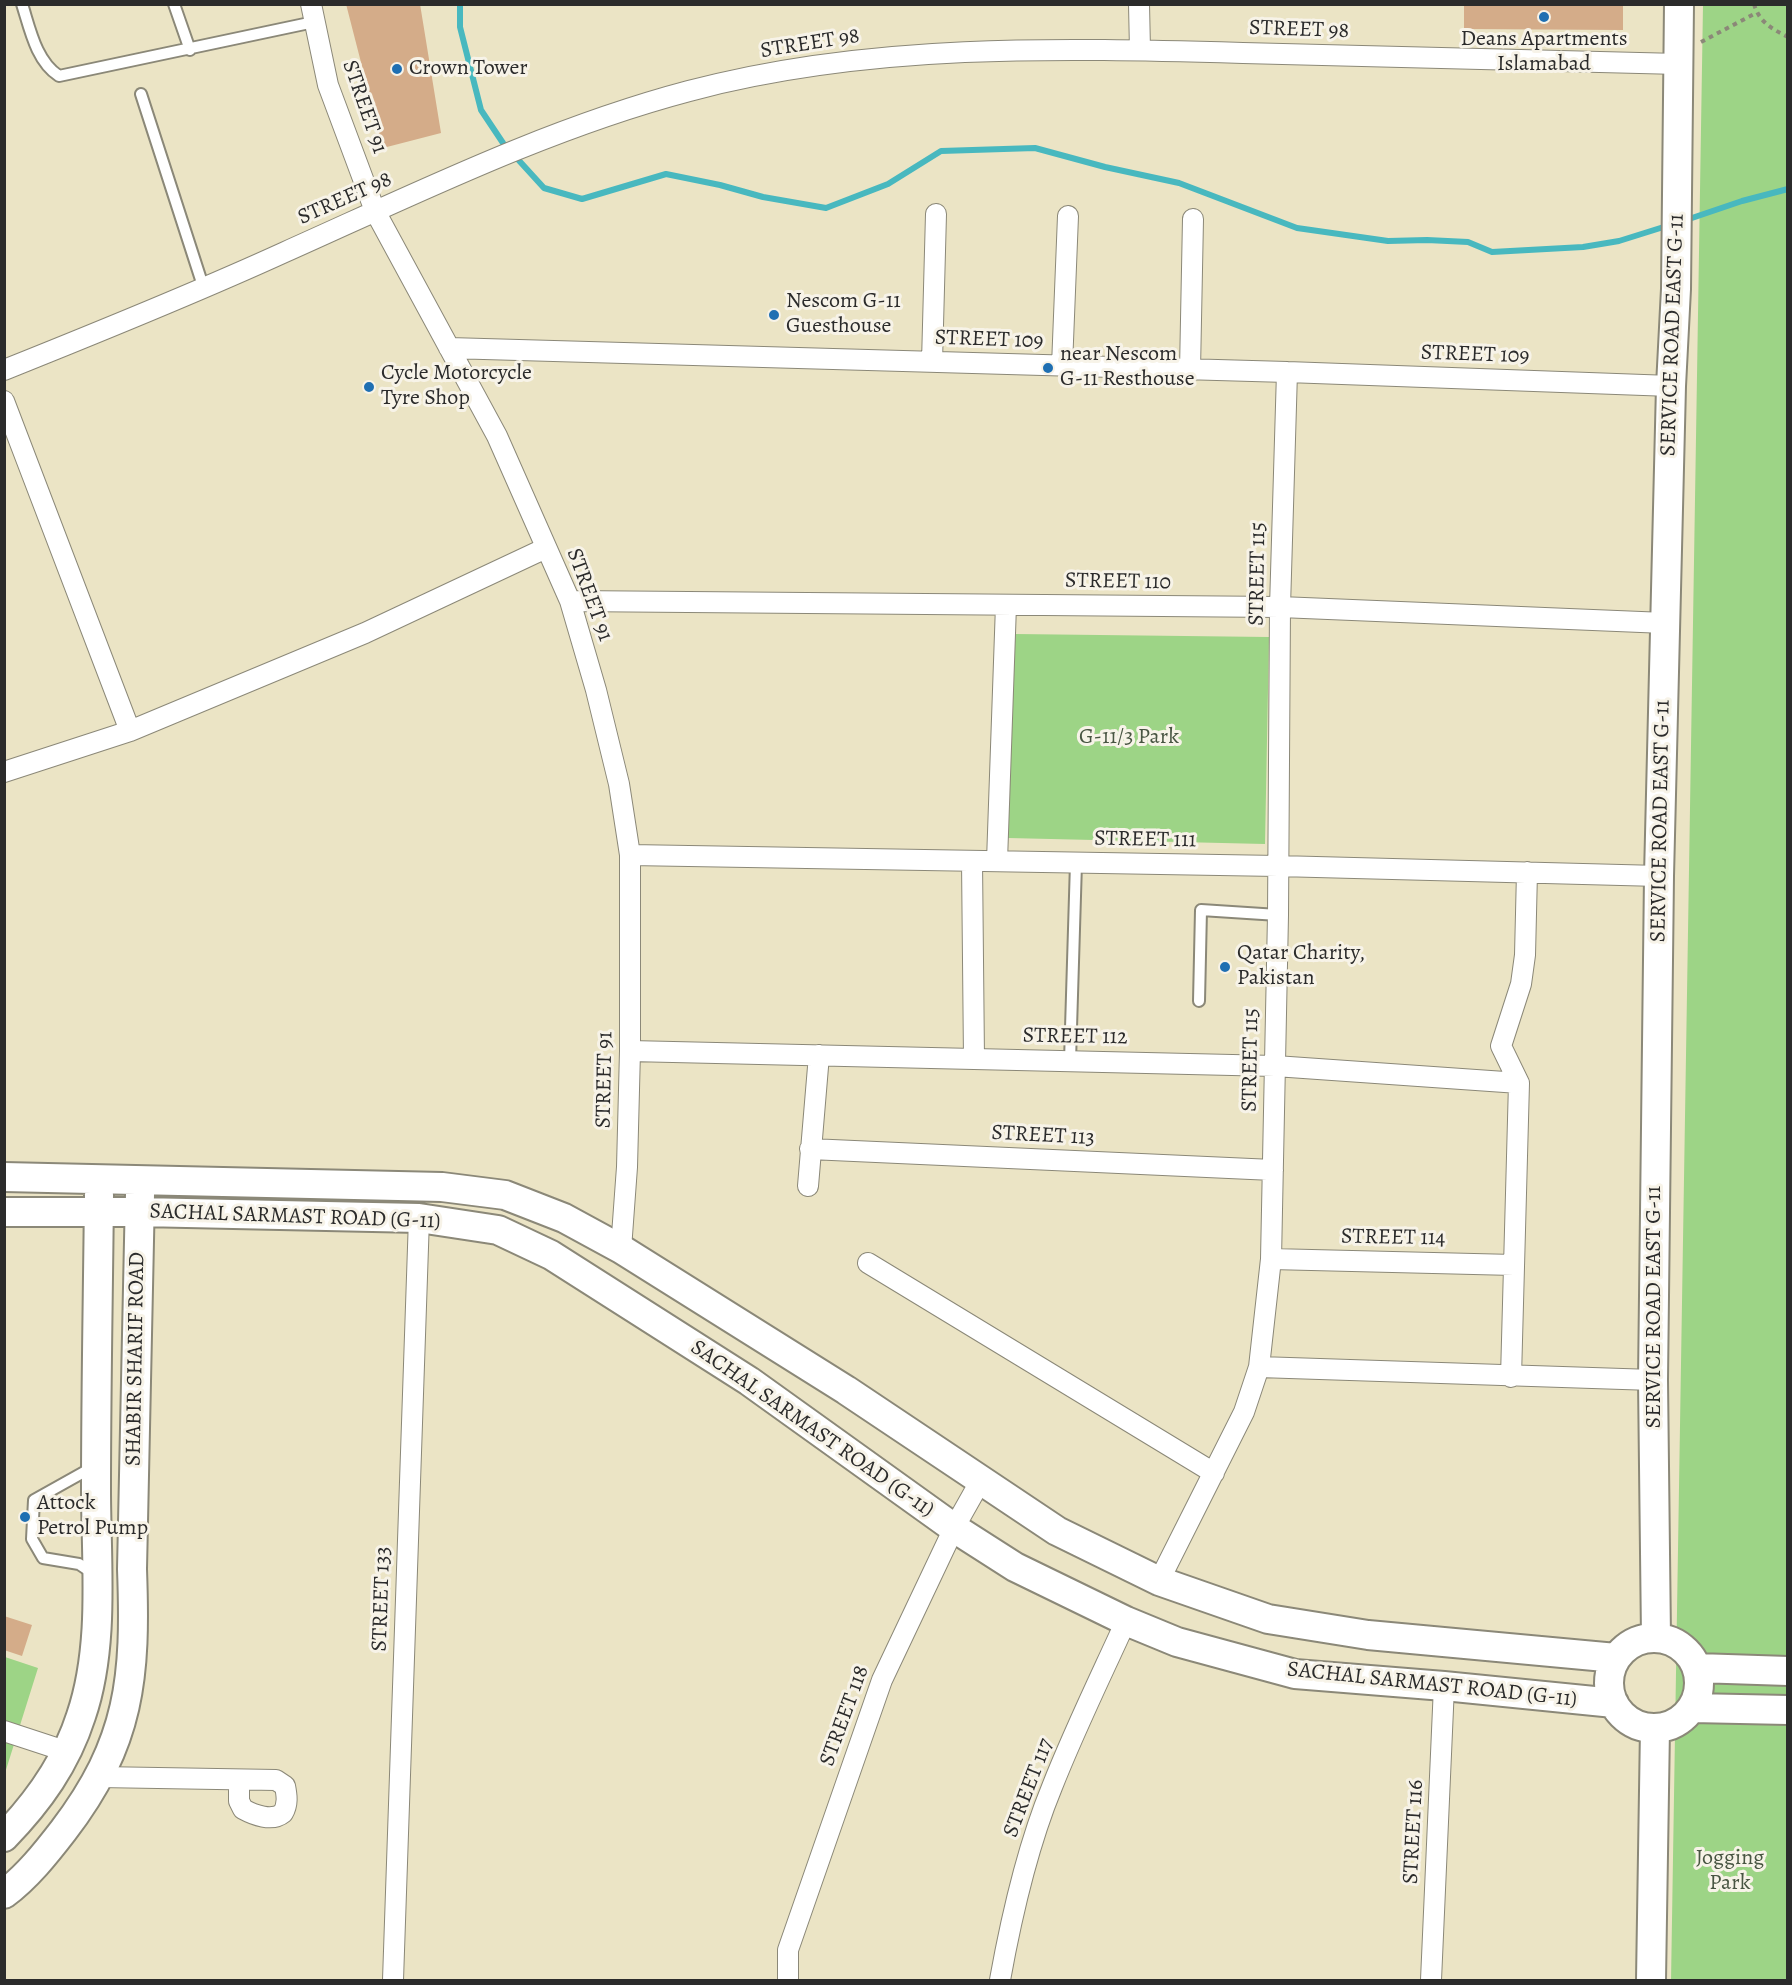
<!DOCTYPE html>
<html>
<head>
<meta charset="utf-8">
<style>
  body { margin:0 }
  #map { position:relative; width:1792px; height:1985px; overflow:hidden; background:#ebe4c5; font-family:Alegreya,serif }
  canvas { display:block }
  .frame { position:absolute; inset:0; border:6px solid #2b2b2b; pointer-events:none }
</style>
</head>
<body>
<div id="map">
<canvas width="1792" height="1985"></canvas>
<div class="frame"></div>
</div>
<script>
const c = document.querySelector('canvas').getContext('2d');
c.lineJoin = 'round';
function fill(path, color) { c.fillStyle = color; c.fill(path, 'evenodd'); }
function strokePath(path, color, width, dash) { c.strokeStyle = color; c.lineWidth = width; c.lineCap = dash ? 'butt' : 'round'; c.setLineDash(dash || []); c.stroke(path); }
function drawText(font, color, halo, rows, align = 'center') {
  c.font = font + ' Alegreya,serif'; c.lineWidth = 6; c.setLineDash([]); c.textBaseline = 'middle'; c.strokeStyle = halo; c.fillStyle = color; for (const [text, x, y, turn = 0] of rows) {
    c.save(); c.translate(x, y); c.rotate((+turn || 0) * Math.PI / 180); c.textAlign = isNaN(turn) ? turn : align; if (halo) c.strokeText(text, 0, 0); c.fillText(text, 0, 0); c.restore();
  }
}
const green = new Path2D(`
  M 1703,5 L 1787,5 L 1787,1980 L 1671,1980 Z
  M 1015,634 L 1269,637 L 1265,844 L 1008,838 Z
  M 5,1657 L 38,1668 L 5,1773 Z`);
const stream = new Path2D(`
  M 460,4 L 460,27 L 481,110 L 503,143 L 544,188 L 582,199 L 666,174 L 720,185 L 763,197 L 826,208 L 888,184 L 941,151 L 1035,148 L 1105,167 L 1179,183 L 1297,228 L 1388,241 L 1427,240 L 1468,242 L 1492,252 L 1583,247 L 1619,241 L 1670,225
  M 1686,220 L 1742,201 L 1788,189`);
const building = new Path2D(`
  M 346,4 L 420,4 L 441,133 L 383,148 Z
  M 1464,4 L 1623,4 L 1623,30 L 1464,29 Z
  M 4,1616 L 32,1625 L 22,1656 L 4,1650 Z`);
const path = new Path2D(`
  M 1754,4 C 1759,22 1772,29 1788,37
  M 1701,42 L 1756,13`);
const lane = new Path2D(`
  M 22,4 C 30,29 36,61 59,76 L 314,22
  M 174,4 L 190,50
  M 141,94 L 204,289
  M 1199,1001 L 1201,910 L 1278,915
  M 1070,1061 L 1076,863
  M 93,1467 L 34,1500 L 32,1539 L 43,1558 L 79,1564 L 94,1574`);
const street = new Path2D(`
  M 311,4 L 328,85 L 375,211 L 497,436 L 570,601 L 596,690 L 619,784 L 630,855 L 630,1051 L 627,1167 L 621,1249
  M 1139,4 L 1140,50
  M 449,348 L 1287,372 L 1671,386
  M 932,362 L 936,214
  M 1062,366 L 1068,216
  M 4,370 C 99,332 193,294 285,252 C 417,193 549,128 689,91 C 869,43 1059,48 1243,53 C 1389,56 1534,60 1679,64
  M 1190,370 L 1193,219
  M 4,401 L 130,731
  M 570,601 L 1280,607 L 1665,623
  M 4,772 L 130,731 L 365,633 L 546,548
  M 630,855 L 1278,866 L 1659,876
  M 972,861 L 974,1059
  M 997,861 L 1006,605
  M 630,1051 L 1275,1066 L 1519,1083
  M 810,1149 L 1273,1170
  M 808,1186 L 819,1055
  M 1271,1259 L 1514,1265
  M 868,1263 L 1214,1473
  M 1259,1367 L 1653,1380
  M 1511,1377 L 1519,1083 L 1501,1046 L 1521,984 L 1525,955 L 1527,872
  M 1159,1581 L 1244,1412 L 1259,1367 L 1271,1259 L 1278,915 L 1280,607 L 1287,372
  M 4,1731 L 68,1752
  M 99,1777 L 276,1780 L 285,1786 C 287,1796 288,1804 283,1813 C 272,1822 254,1815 243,1809 L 239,1801 L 239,1780
  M 393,1980 L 419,1218
  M 788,1980 L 788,1950 L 882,1680 L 954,1528 L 981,1480
  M 1000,1980 C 1011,1919 1028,1845 1052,1787 C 1074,1731 1101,1676 1126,1621
  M 1431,1980 L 1444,1686`);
const secondary = new Path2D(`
  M 4,1177 L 442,1187 L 505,1195 L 564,1218 L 621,1249 L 846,1390 L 1057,1531 L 1159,1581 L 1268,1619 L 1368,1635 L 1616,1658
  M 4,1212 L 140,1212 L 419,1218 L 498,1230 L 551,1255 L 749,1381 L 954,1528 L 1015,1567 L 1126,1621 L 1177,1642 L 1295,1674 L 1444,1686 L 1614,1703
  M 1656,1638 L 1653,1380 L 1659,876 L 1671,386 L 1676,289 L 1679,4
  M1609 1683a45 45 0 1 1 90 0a45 45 0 1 1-90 0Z
  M 1697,1668 L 1788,1671
  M 1692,1708 L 1788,1710
  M 4,1837 C 39,1801 66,1763 81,1716 C 105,1646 96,1563 96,1490 C 96,1392 98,1294 99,1195
  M 4,1894 C 27,1877 46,1853 63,1831 C 131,1742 136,1677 132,1569 L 140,1194
  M 1651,1980 L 1655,1728`);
const markers = [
  [1544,17,6,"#1f6fb2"],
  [397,69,6,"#1f6fb2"],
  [774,315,6,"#1f6fb2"],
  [1048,368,6,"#1f6fb2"],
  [369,387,6,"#1f6fb2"],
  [1225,967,6,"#1f6fb2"],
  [25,1517,6,"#1f6fb2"]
];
const streetNames = [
  ["STREET 98",1299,30,2],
  ["STREET 98",810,44,-9],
  ["STREET 91",364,107,71],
  ["STREET 98",345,199,-24],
  ["SERVICE ROAD EAST G-11",1673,335,-88],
  ["STREET 109",989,340,2],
  ["STREET 109",1475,355,2],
  ["STREET 115",1258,574,-89],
  ["STREET 110",1118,582,1],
  ["STREET 91",589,595,70],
  ["SERVICE ROAD EAST G-11",1661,821,-89],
  ["STREET 111",1145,840,1],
  ["STREET 112",1075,1037,1],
  ["STREET 115",1251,1060,-89],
  ["STREET 91",605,1080,-89],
  ["STREET 113",1043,1136,3],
  ["SACHAL SARMAST ROAD (G-11)",295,1217,2],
  ["STREET 114",1393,1238,1],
  ["SERVICE ROAD EAST G-11",1655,1307,-90],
  ["SHABIR SHARIF ROAD",136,1359,-89],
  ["SACHAL SARMAST ROAD (G-11)",812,1429,35],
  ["STREET 133",382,1599,-88],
  ["SACHAL SARMAST ROAD (G-11)",1432,1685,6],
  ["STREET 118",845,1716,-70],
  ["STREET 117",1029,1788,-69],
  ["STREET 116",1414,1832,-87]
];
const poiNames = [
  ["Deans Apartments",1544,40,"center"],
  ["Islamabad",1544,65,"center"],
  ["Crown Tower",409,69],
  ["Nescom G-11",786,302],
  ["Guesthouse",786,327],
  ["near Nescom",1060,355],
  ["G-11 Resthouse",1060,380],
  ["Cycle Motorcycle",381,374],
  ["Tyre Shop",381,399],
  ["Qatar Charity,",1237,954],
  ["Pakistan",1237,979],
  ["Attock",37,1504],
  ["Petrol Pump",37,1529]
];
const parkNames = [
  ["G-11/3 Park",1129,738],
  ["Jogging",1730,1859],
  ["Park",1730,1884]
];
fill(green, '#9dd486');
strokePath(stream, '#48b8bf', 6);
fill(building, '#d4ac89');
strokePath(lane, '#8b8878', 14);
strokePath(street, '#8b8878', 22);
strokePath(secondary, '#8b8878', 32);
strokePath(path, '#8b8878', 4, [4.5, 4.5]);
strokePath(lane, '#fff', 10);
strokePath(street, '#fff', 20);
strokePath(secondary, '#fff', 28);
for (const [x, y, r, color] of markers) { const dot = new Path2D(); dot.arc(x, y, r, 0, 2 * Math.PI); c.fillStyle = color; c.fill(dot); strokePath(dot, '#f7f3e8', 2); }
drawText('22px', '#2b2b2b', '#f7f3e8', streetNames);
drawText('22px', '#2b2b2b', '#f7f3e8', poiNames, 'left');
drawText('22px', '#485542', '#f7f3e8', parkNames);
</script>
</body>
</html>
